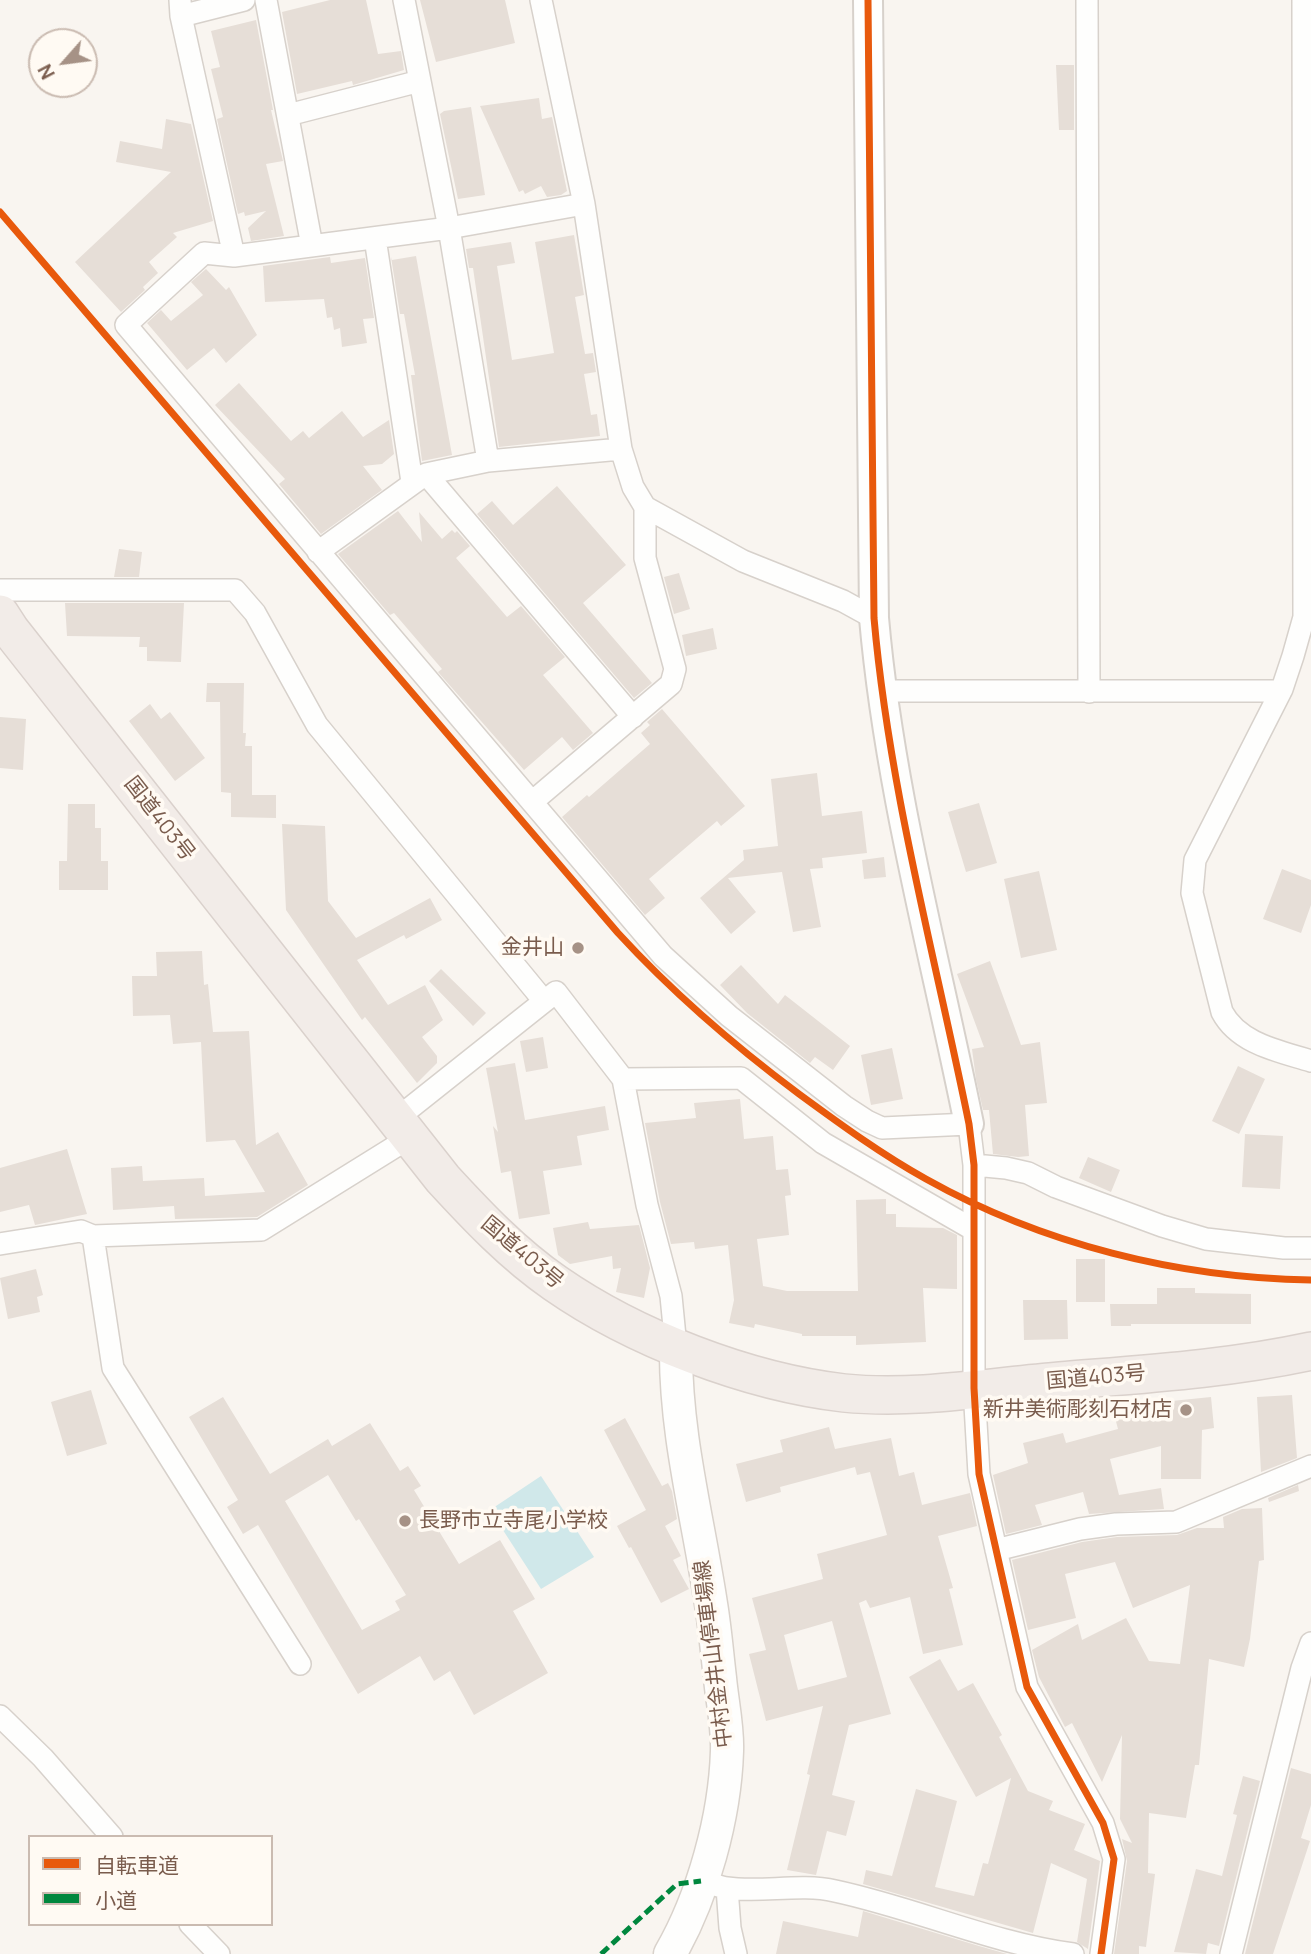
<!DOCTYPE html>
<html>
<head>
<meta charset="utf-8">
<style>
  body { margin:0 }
  #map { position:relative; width:1311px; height:1954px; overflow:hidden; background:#f9f5f0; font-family:Manrope,"Noto Sans JP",sans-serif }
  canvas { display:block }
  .legend { position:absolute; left:28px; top:1835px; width:245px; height:91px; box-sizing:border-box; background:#fffaf3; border:2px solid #cabbb1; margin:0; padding:9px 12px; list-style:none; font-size:21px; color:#7a5c4d }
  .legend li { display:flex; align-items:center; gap:14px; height:35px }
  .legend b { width:35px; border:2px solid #cabbb1 }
  .north { position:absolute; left:28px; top:28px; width:70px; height:70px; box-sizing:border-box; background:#fffaf3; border:2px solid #cabbb1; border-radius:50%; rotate:242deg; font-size:19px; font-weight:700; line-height:28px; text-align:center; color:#7a5c4d }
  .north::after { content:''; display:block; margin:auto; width:24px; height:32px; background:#a69286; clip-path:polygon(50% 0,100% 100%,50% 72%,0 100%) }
</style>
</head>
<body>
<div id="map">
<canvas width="1311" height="1954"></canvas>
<ul class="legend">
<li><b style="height:9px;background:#e8590c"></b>自転車道</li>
<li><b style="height:9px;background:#00873e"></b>小道</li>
</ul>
<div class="north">N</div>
</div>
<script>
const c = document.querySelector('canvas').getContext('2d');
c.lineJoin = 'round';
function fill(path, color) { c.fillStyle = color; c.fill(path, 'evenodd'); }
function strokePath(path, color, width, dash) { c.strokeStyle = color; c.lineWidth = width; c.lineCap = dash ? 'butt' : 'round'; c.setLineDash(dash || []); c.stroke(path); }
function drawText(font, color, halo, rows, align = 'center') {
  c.font = font + ' Manrope,"Noto Sans JP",sans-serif'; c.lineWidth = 7; c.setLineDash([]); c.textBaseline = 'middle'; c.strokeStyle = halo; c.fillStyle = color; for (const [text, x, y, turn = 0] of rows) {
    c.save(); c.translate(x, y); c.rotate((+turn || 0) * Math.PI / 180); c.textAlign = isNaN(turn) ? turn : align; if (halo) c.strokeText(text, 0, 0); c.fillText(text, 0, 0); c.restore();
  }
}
const water = new Path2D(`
  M 541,1476 L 594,1557 L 541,1589 L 490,1510 Z`);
const building = new Path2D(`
  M 330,0 L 366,0 L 378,54 L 401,51 L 404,70 L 353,85 L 352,81 L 297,94 L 282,12 Z
  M 420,0 L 505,0 L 515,43 L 436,62 Z
  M 256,20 L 273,110 L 271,110 L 283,161 L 266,164 L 284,236 L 251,241 L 248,228 L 266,211 L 245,216 L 244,212 L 238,214 L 217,119 L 223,117 L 211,69 L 220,67 L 211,31 Z
  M 1056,65 L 1074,65 L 1074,130 L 1059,130 Z
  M 539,98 L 542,119 L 552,117 L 567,191 L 561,195 L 547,197 L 541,186 L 525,194 L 523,190 L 519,192 L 480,106 Z
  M 471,107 L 485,195 L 458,199 L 440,114 L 444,111 Z
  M 166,119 L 191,124 L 213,221 L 173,233 L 177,237 L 149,262 L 158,273 L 143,287 L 145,290 L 121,312 L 75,262 L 171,172 L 116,162 L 120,141 L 162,149 Z
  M 574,235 L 584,295 L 575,297 L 585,354 L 593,353 L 596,372 L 584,374 L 591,415 L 597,414 L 600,436 L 499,447 L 473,268 L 469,268 L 466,249 L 511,242 L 515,263 L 497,266 L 512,360 L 554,353 L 535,242 Z
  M 416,256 L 452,455 L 422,461 L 411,375 L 415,375 L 404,314 L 400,314 L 391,257 L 392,260 Z
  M 330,257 L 331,263 L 365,258 L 374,318 L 363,319 L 367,343 L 342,347 L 340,328 L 334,330 L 332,317 L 327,318 L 324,299 L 265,302 L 263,266 Z
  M 206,269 L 226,290 L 229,287 L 257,335 L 226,363 L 214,348 L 187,370 L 147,323 L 161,310 L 171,321 L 203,295 L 191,282 Z
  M 239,383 L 291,441 L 303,431 L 309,438 L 342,411 L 363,437 L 389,420 L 394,454 L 382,464 L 363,466 L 382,490 L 321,534 L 279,484 L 285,479 L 215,405 Z
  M 557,486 L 626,565 L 583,603 L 652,683 L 634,698 L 477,514 L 492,501 L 513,525 Z
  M 398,511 L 422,542 L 419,512 L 442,539 L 452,530 L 455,533 L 457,531 L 470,546 L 456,558 L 507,617 L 521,606 L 565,657 L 543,675 L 593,733 L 573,750 L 562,737 L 524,770 L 438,672 L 442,669 L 394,613 L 390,615 L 338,554 Z
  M 119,549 L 142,552 L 139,577 L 114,577 Z
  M 679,573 L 690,609 L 674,614 L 664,577 Z
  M 65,603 L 184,603 L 181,662 L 147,661 L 147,647 L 139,647 L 140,637 L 67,636 Z
  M 713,628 L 717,649 L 686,656 L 682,635 Z
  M 207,683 L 244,683 L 243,733 L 246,733 L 245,746 L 252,746 L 252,795 L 276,795 L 276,818 L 231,817 L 231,793 L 221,792 L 220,702 L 206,702 Z
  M 150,704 L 161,719 L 170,712 L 205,758 L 175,781 L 129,721 Z
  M 662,709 L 745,806 L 721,826 L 717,821 L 649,879 L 665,898 L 645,915 L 562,817 L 587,795 L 589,797 L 650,744 L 641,733 L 650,725 L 647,722 Z
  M 0,717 L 26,719 L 23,770 L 0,768 Z
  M 817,773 L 822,816 L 862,811 L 867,853 L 822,858 L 823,868 L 810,869 L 821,927 L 793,932 L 782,872 L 728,878 L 756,912 L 731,934 L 700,898 L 744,860 L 743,850 L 778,846 L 771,779 Z
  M 979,803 L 997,863 L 966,872 L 948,812 Z
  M 68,804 L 95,804 L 95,828 L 101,828 L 101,861 L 108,861 L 108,890 L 59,890 L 59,861 L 67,861 Z
  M 282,824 L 325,826 L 328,901 L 356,938 L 430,898 L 442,920 L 406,939 L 404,935 L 357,960 L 388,1005 L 425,985 L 443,1020 L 422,1037 L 437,1056 L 437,1063 L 417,1083 L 365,1017 L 362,1020 L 286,910 Z
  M 884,857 L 886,877 L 864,879 L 862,860 Z
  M 1282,869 L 1311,880 L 1311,905 L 1301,933 L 1263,919 Z
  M 1039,871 L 1057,950 L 1021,958 L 1004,879 Z
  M 202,951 L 204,985 L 208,984 L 213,1032 L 249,1031 L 256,1145 L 278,1132 L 308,1185 L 257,1217 L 175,1219 L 174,1206 L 113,1210 L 111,1168 L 142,1166 L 143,1181 L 204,1178 L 205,1196 L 265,1192 L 235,1140 L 206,1142 L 201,1042 L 173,1044 L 170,1015 L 133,1016 L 132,976 L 157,976 L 156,952 Z
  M 990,961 L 1021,1045 L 1040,1042 L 1047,1103 L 1025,1105 L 1029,1156 L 1018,1157 L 993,1154 L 989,1110 L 983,1110 L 976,1079 L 972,1049 L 984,1047 L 957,974 Z
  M 741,965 L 778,1004 L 785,995 L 850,1046 L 833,1070 L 815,1057 L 810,1063 L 747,1013 L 720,985 Z
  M 441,969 L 486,1013 L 473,1026 L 429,981 Z
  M 543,1037 L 548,1068 L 526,1072 L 520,1041 Z
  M 892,1048 L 903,1099 L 871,1105 L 861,1055 Z
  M 515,1063 L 525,1120 L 605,1106 L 609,1130 L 577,1136 L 582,1165 L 543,1171 L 550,1214 L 519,1219 L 511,1171 L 501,1173 L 493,1126 L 498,1132 L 486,1068 Z
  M 1238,1066 L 1265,1079 L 1239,1134 L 1212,1121 Z
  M 740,1099 L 744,1139 L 773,1136 L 776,1170 L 788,1169 L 791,1195 L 785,1196 L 789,1235 L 757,1239 L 763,1286 L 787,1291 L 858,1291 L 856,1200 L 886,1199 L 886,1214 L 896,1214 L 896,1227 L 943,1228 L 957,1235 L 957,1289 L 923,1288 L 926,1342 L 856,1345 L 856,1336 L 802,1336 L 802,1334 L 755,1324 L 754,1328 L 729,1323 L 734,1300 L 728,1245 L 695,1249 L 694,1242 L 671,1244 L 660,1202 L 645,1123 L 696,1118 L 694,1103 Z
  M 1245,1134 L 1283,1136 L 1280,1189 L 1242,1187 Z
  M 67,1149 L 87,1214 L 35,1225 L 29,1205 L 0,1212 L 0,1168 Z
  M 1088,1157 L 1120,1170 L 1111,1192 L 1079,1178 Z
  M 588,1222 L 590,1229 L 639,1225 L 650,1268 L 644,1298 L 616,1292 L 621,1268 L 613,1269 L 612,1256 L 570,1264 L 558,1255 L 553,1228 Z
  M 1076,1259 L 1105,1259 L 1105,1302 L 1076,1302 Z
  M 36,1269 L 43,1295 L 37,1297 L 40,1312 L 8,1319 L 0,1278 Z
  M 1157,1288 L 1195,1288 L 1195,1293 L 1251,1294 L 1251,1324 L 1131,1324 L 1131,1326 L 1111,1326 L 1110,1304 L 1157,1304 Z
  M 1023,1300 L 1067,1300 L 1068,1339 L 1024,1340 Z
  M 91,1390 L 107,1444 L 67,1456 L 51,1402 Z
  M 1292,1395 L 1297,1458 L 1261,1472 L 1257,1397 Z
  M 223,1397 L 270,1474 L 328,1439 L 332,1446 L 370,1423 L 400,1471 L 408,1466 L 421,1486 L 414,1490 L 459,1564 L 500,1540 L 535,1599 L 513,1611 L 548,1673 L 474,1715 L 450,1671 L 434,1681 L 420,1656 L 358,1694 L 258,1525 L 243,1534 L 227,1507 L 238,1500 L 189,1417 ZM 328,1475 L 356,1521 L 359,1519 L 406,1595 L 395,1601 L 400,1610 L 362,1630 L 285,1501 Z
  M 1211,1397 L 1214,1428 L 1202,1430 L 1201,1479 L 1161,1479 L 1161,1446 L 1110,1459 L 1119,1495 L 1161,1488 L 1164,1509 L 1089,1514 L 1083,1492 L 1035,1505 L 1042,1525 L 1006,1534 L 993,1475 L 1028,1463 L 1023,1443 L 1063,1433 L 1066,1443 L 1118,1429 L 1114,1414 L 1162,1402 Z
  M 625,1418 L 662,1486 L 668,1483 L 672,1491 L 677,1519 L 665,1526 L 681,1556 L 673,1560 L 689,1589 L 661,1603 L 631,1547 L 629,1548 L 617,1526 L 646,1510 L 604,1430 Z
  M 829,1427 L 835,1449 L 891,1438 L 899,1476 L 914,1472 L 922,1505 L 970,1493 L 977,1526 L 938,1536 L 953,1588 L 949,1589 L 963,1645 L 923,1654 L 910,1597 L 870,1608 L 866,1600 L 859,1603 L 891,1714 L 849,1725 L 832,1795 L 855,1801 L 846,1836 L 827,1831 L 816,1875 L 787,1870 L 810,1775 L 807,1774 L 823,1706 L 766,1721 L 749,1654 L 766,1650 L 752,1598 L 823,1579 L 817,1554 L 887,1535 L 870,1472 L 857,1475 L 855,1467 L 780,1487 L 781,1492 L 746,1502 L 736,1464 L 783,1452 L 780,1440 ZM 832,1621 L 847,1677 L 798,1690 L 784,1635 Z
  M 1298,1485 L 1299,1491 L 1269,1502 L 1268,1498 Z
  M 1262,1508 L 1264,1560 L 1259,1561 L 1250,1639 L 1244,1667 L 1209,1659 L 1199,1765 L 1195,1765 L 1186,1818 L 1149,1813 L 1148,1873 L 1155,1874 L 1146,1947 L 1139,1946 L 1139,1954 L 1114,1954 L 1127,1861 L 1122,1839 L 1132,1843 L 1120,1819 L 1122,1735 L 1102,1782 L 1072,1723 L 1065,1727 L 1039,1677 L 1032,1650 L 1078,1624 L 1082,1640 L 1126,1618 L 1149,1661 L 1180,1664 L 1190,1585 L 1133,1608 L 1115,1562 L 1065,1574 L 1076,1618 L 1028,1630 L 1012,1560 L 1082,1542 L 1117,1537 L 1177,1535 L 1197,1528 L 1224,1528 L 1223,1517 L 1242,1509 Z
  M 940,1659 L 958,1691 L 973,1683 L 1002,1735 L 999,1737 L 1028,1791 L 1053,1801 L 1049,1810 L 1085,1824 L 1074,1850 L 1100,1861 L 1088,1949 L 1077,1942 L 1087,1879 L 1051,1863 L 1033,1933 L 863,1884 L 866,1870 L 892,1876 L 916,1789 L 957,1801 L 935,1887 L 974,1896 L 983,1863 L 988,1864 L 1011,1778 L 976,1797 L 909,1677 Z
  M 1291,1768 L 1311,1774 L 1311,1805 L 1301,1838 L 1310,1841 L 1273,1954 L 1245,1954 Z
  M 1243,1776 L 1260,1781 L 1219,1946 L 1208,1943 L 1206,1954 L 1174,1952 L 1196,1869 L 1222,1876 L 1237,1815 L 1233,1814 Z
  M 863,1911 L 979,1946 L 1007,1954 L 776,1954 L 783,1921 L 858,1937 Z`);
const minor = new Path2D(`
  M 180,0 L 181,16 L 244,0
  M 266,0 L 312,246
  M 404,0 L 449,228 L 488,461
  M 1087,0 L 1089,692
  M 1303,0 L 1304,617 L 1293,656 L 1282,689 L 1195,860 L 1192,893 L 1222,1012 C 1239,1044 1279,1051 1311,1061
  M 181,16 L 234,256
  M 288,115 L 420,81
  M 584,204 L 449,228 L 234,256 L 204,253 L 126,325 L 663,956 L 729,1016 L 844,1106 L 867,1121 L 882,1128 L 969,1124 L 974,1165 L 974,1388 L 979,1474 L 1027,1687 L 1103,1823 L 1114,1859 L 1101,1954
  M 375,238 L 412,482
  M 426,474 L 633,717
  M 645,507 L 743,561 L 843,601 L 874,618
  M 318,552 L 426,474 L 488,461 L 621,449
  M 0,590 L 235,590 L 255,613 L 317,725 L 544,1001
  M 880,691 L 1281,691
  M 532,802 L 671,684 L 675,669 L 645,558 L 645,507 L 633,487 L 621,449 L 584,204 L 541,0
  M 623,1079 L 741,1078 L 823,1143 L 974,1230
  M 395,1120 L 556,992 L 623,1079 L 647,1205 L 671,1296 L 676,1347
  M 974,1165 L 1006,1168 L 1028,1173 L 1056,1187 L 1162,1226 L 1206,1239 L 1284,1248 L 1311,1248
  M 0,1244 L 81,1231 L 93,1236
  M 996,1550 L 1080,1529 L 1116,1524 L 1176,1522 L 1311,1466
  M 300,1664 L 113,1368 L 93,1236 L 261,1230 L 409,1138
  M 0,1716 L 43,1758 L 112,1837
  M 701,1881 C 710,1883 719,1887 727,1888 C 762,1893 800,1883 835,1891 C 915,1908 991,1943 1073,1954
  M 727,1888 L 730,1928 L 736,1954
  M 190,1924 L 219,1954
  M 1231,1954 L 1302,1668 L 1311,1643`);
const tertiary = new Path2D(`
  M 868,0 L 874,618 C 889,789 935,956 969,1124`);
const secondary = new Path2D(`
  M 670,1954 C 703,1897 725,1817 727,1751 C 728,1727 722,1701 720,1678 C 717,1653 715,1628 711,1604 C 698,1518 675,1434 676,1347`);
const trunk = new Path2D(`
  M 0,614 L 11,631 L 443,1179 C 477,1216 513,1254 555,1283 C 634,1338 748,1382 844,1393 C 915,1400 989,1387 1060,1381 C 1144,1374 1228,1369 1311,1351`);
const quiet = new Path2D(`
  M 601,1954 L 677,1884 L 701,1881`);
const cycleway = new Path2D(`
  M 868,0 L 874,618 C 889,789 935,956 969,1124 L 974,1165 L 974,1388 L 979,1474 L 1027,1687 L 1103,1823 L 1114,1859 L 1101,1954
  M 0,212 L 618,933 C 674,994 732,1044 799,1094 C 840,1124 881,1154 926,1179 C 1042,1244 1178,1278 1311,1280`);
const markers = [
  [578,948,7,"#a69286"],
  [1186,1410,7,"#a69286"],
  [405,1521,7,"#a69286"]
];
const streetNames = [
  ["国道403号",159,819,52],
  ["国道403号",522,1253,40],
  ["国道403号",1096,1378,-5],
  ["中村金井山停車場線",714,1654,-97]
];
const poiNames = [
  ["金井山",564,948],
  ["新井美術彫刻石材店",1172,1410],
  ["長野市立寺尾小学校",419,1521,"left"]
];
fill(water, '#d0e8ea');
fill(building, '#e6ded7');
strokePath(minor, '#d7d1cb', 24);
strokePath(tertiary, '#d7d1cb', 32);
strokePath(secondary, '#d9d2cb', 35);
strokePath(trunk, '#dad1cc', 40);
strokePath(minor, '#fefefd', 21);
strokePath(tertiary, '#fefefd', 28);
strokePath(secondary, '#fefefd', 32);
strokePath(trunk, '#f2ece8', 37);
strokePath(quiet, '#00873e', 5, [10, 5]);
strokePath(cycleway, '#e8590c', 7);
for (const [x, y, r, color] of markers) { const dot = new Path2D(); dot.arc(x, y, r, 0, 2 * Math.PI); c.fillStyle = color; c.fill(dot); strokePath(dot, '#fffaf3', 2.5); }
drawText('21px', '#7a5c4d', '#fffaf3', streetNames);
drawText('21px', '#7a5c4d', '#fffaf3', poiNames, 'right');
</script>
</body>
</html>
